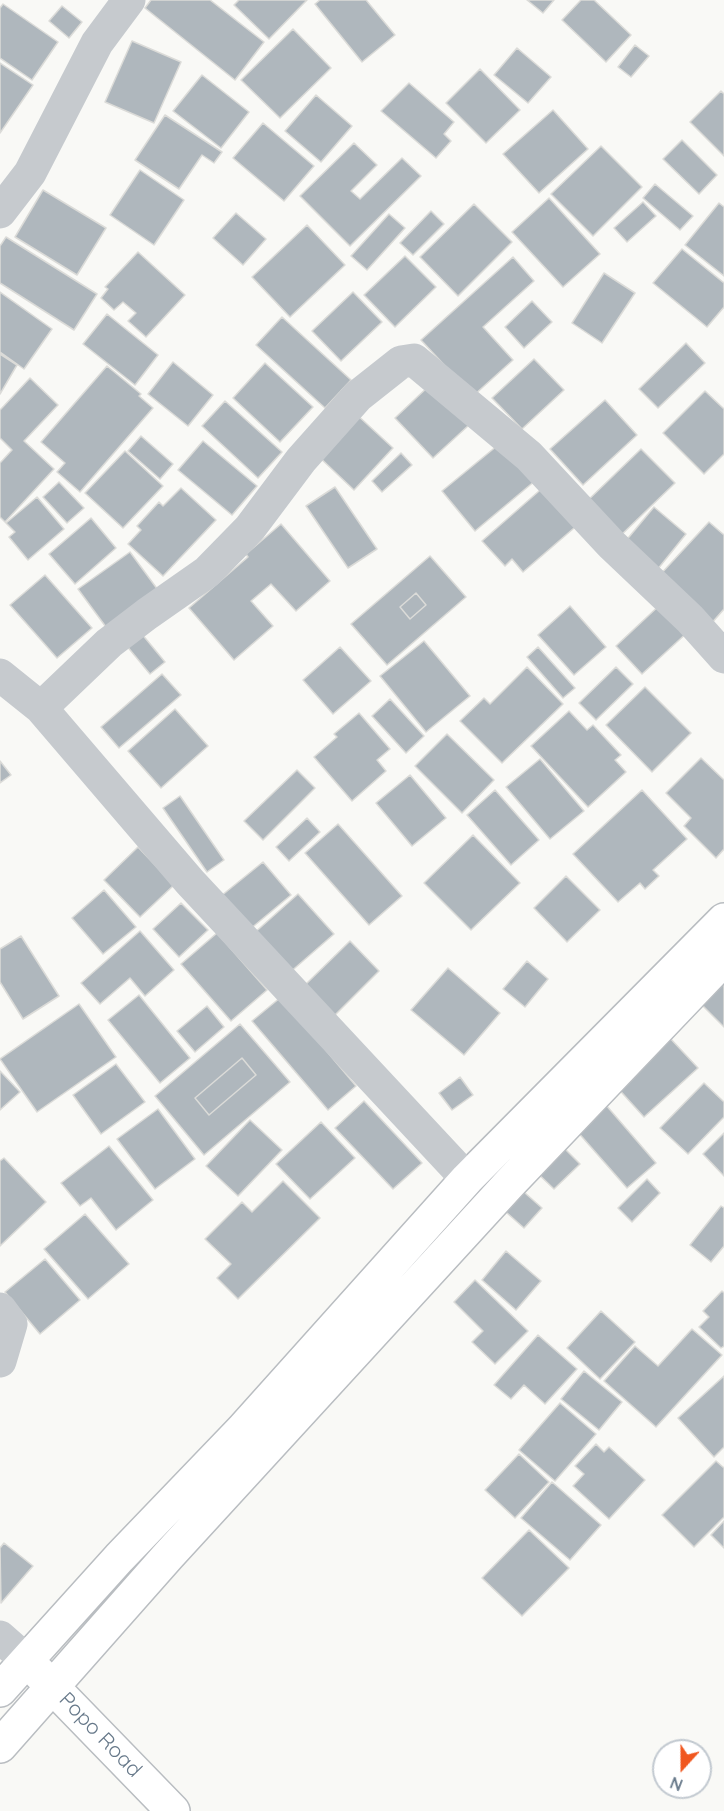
<!DOCTYPE html>
<html>
<head>
<meta charset="utf-8">
<style>
  body { margin:0 }
  #map { position:relative; width:724px; height:1811px; overflow:hidden; background:#f9f9f6; font-family:Quicksand,sans-serif }
  canvas { display:block }
  .north { position:absolute; left:652px; top:1739px; width:60px; height:60px; box-sizing:border-box; background:#fff; border:2px solid #c2c9d0; border-radius:50%; rotate:201deg; font-size:16px; font-weight:700; line-height:24px; text-align:center; color:#667889 }
  .north::after { content:''; display:block; margin:auto; width:21px; height:27px; background:#f0571f; clip-path:polygon(50% 0,100% 100%,50% 72%,0 100%) }
</style>
</head>
<body>
<div id="map">
<canvas width="724" height="1811"></canvas>
<div class="north">N</div>
</div>
<script>
const c = document.querySelector('canvas').getContext('2d');
c.lineJoin = 'round';
function fill(path, color) { c.fillStyle = color; c.fill(path, 'evenodd'); }
function strokePath(path, color, width, dash) { c.strokeStyle = color; c.lineWidth = width; c.lineCap = dash ? 'butt' : 'round'; c.setLineDash(dash || []); c.stroke(path); }
function drawText(font, color, halo, rows, align = 'center') {
  c.font = font + ' Quicksand,sans-serif'; c.lineWidth = 6; c.setLineDash([]); c.textBaseline = 'middle'; c.strokeStyle = halo; c.fillStyle = color; for (const [text, x, y, turn = 0] of rows) {
    c.save(); c.translate(x, y); c.rotate((+turn || 0) * Math.PI / 180); c.textAlign = isNaN(turn) ? turn : align; if (halo) c.strokeText(text, 0, 0); c.fillText(text, 0, 0); c.restore();
  }
}
const building = new Path2D(`
  M 151,0 L 210,0 L 264,42 L 235,80 L 145,8 Z
  M 239,0 L 307,0 L 269,39 L 234,5 Z
  M 320,0 L 366,0 L 395,35 L 362,62 L 315,4 Z
  M 527,0 L 554,0 L 543,13 Z
  M 581,0 L 594,0 L 631,35 L 606,62 L 562,20 Z
  M 3,4 L 58,42 L 32,80 L 0,58 L 0,8 Z
  M 62,6 L 82,22 L 69,38 L 49,21 Z
  M 293,29 L 331,68 L 280,118 L 241,80 Z
  M 132,41 L 181,62 L 154,123 L 105,102 Z
  M 635,45 L 649,56 L 631,77 L 618,67 Z
  M 517,48 L 551,77 L 528,103 L 494,75 Z
  M 0,63 L 33,85 L 0,133 Z
  M 480,69 L 520,110 L 486,143 L 446,103 Z
  M 202,75 L 249,112 L 221,148 L 173,111 Z
  M 409,83 L 454,122 L 444,134 L 451,141 L 436,158 L 381,111 Z
  M 721,91 L 724,94 L 724,156 L 690,122 Z
  M 316,95 L 352,126 L 321,162 L 285,131 Z
  M 553,110 L 588,149 L 539,193 L 503,154 Z
  M 165,115 L 222,152 L 214,163 L 202,155 L 179,189 L 135,160 Z
  M 263,123 L 314,166 L 284,201 L 233,158 Z
  M 682,140 L 717,175 L 699,194 L 663,159 Z
  M 354,143 L 377,165 L 351,191 L 360,199 L 402,158 L 421,176 L 350,246 L 300,196 Z
  M 601,146 L 642,187 L 593,236 L 551,194 Z
  M 140,170 L 184,200 L 154,245 L 110,215 Z
  M 655,184 L 693,216 L 680,230 L 643,198 Z
  M 43,190 L 106,228 L 77,275 L 15,237 Z
  M 549,198 L 600,254 L 563,287 L 512,232 Z
  M 643,202 L 656,216 L 627,242 L 614,228 Z
  M 719,203 L 724,207 L 724,276 L 685,245 Z
  M 474,204 L 512,242 L 458,296 L 420,257 Z
  M 431,211 L 444,224 L 413,255 L 400,243 Z
  M 236,213 L 266,239 L 243,265 L 213,238 Z
  M 389,214 L 405,228 L 367,270 L 351,256 Z
  M 307,225 L 345,265 L 290,317 L 252,277 Z
  M 6,237 L 97,294 L 74,330 L 0,283 L 0,246 Z
  M 682,249 L 724,283 L 724,307 L 707,327 L 653,283 Z
  M 138,252 L 185,295 L 146,337 L 128,321 L 136,313 L 123,302 L 114,310 L 101,298 L 108,289 L 105,287 Z
  M 405,256 L 436,287 L 395,327 L 364,295 Z
  M 513,257 L 534,281 L 483,327 L 513,360 L 473,396 L 421,340 Z
  M 604,273 L 635,293 L 602,343 L 572,323 Z
  M 0,292 L 52,329 L 24,369 L 0,352 Z
  M 353,292 L 382,322 L 341,361 L 312,331 Z
  M 532,301 L 552,322 L 524,348 L 505,327 Z
  M 107,314 L 158,355 L 135,385 L 83,344 Z
  M 282,317 L 351,380 L 325,408 L 256,345 Z
  M 686,343 L 705,363 L 658,408 L 639,389 Z
  M 0,354 L 17,365 L 0,394 Z
  M 534,359 L 564,390 L 522,429 L 492,398 Z
  M 173,362 L 213,395 L 188,426 L 148,394 Z
  M 265,363 L 313,407 L 280,442 L 233,398 Z
  M 107,366 L 141,394 L 139,396 L 153,408 L 80,492 L 57,472 L 65,463 L 41,442 Z
  M 30,378 L 58,405 L 24,441 L 54,469 L 5,522 L 0,517 L 0,463 L 12,450 L 0,438 L 0,410 Z
  M 431,384 L 469,425 L 433,458 L 395,418 Z
  M 705,391 L 724,409 L 724,454 L 704,474 L 663,433 Z
  M 605,400 L 637,435 L 583,485 L 550,449 Z
  M 225,401 L 282,452 L 258,478 L 202,426 Z
  M 355,413 L 393,448 L 354,490 L 316,454 Z
  M 141,436 L 173,464 L 160,479 L 128,451 Z
  M 203,441 L 257,486 L 232,515 L 178,470 Z
  M 503,441 L 536,480 L 475,531 L 442,491 Z
  M 641,449 L 675,483 L 616,540 L 583,505 Z
  M 125,451 L 163,486 L 123,528 L 85,493 Z
  M 401,453 L 412,465 L 382,492 L 372,481 Z
  M 59,482 L 84,508 L 67,523 L 43,497 Z
  M 547,484 L 581,522 L 523,572 L 512,559 L 505,566 L 482,541 Z
  M 335,487 L 377,549 L 348,568 L 306,506 Z
  M 181,488 L 216,520 L 163,576 L 128,544 L 141,530 L 137,526 L 159,502 L 163,506 Z
  M 37,497 L 64,529 L 28,560 L 9,537 L 15,532 L 6,523 Z
  M 654,507 L 686,534 L 657,570 L 624,543 Z
  M 91,518 L 116,548 L 75,584 L 49,554 Z
  M 709,522 L 724,535 L 724,609 L 710,625 L 658,577 Z
  M 281,524 L 330,581 L 296,611 L 271,584 L 251,601 L 273,626 L 234,660 L 189,608 L 248,557 L 246,554 Z
  M 130,552 L 158,590 L 106,627 L 78,589 Z
  M 430,556 L 466,597 L 387,665 L 351,624 ZM 416,593 L 426,605 L 410,619 L 400,607 Z
  M 45,575 L 92,628 L 57,658 L 10,605 Z
  M 416,593 L 426,605 L 410,619 L 400,607 Z
  M 663,602 L 690,630 L 642,674 L 616,646 Z
  M 570,606 L 606,647 L 574,675 L 538,635 Z
  M 141,633 L 165,662 L 150,674 L 126,645 Z
  M 424,641 L 470,696 L 426,732 L 380,676 Z
  M 340,647 L 371,681 L 333,714 L 303,680 Z
  M 538,647 L 575,688 L 563,698 L 527,657 Z
  M 527,667 L 563,704 L 502,763 L 460,721 L 484,698 L 490,704 Z
  M 616,667 L 633,684 L 596,720 L 579,703 Z
  M 162,674 L 181,695 L 119,748 L 101,727 Z
  M 645,687 L 691,733 L 652,772 L 606,725 Z
  M 390,699 L 424,736 L 406,753 L 372,716 Z
  M 175,709 L 208,746 L 161,788 L 128,751 Z
  M 569,711 L 587,730 L 593,725 L 621,755 L 615,760 L 626,772 L 588,807 L 531,746 Z
  M 359,713 L 390,749 L 377,760 L 386,771 L 352,801 L 314,757 L 337,737 L 334,734 Z
  M 447,734 L 494,780 L 462,813 L 415,766 Z
  M 701,758 L 724,780 L 724,849 L 716,858 L 684,826 L 691,818 L 666,793 Z
  M 540,759 L 584,811 L 550,839 L 506,787 Z
  M 0,761 L 11,775 L 0,783 Z
  M 297,770 L 315,788 L 263,840 L 244,821 Z
  M 410,775 L 446,818 L 412,846 L 376,803 Z
  M 495,790 L 539,840 L 511,865 L 467,815 Z
  M 642,790 L 687,839 L 653,870 L 659,876 L 645,889 L 640,883 L 618,902 L 573,854 Z
  M 180,796 L 224,860 L 207,872 L 163,808 Z
  M 307,818 L 320,832 L 289,861 L 276,847 Z
  M 338,824 L 402,896 L 369,925 L 305,853 Z
  M 473,835 L 520,883 L 471,930 L 424,883 Z
  M 138,847 L 174,885 L 140,917 L 104,880 Z
  M 263,862 L 291,895 L 249,930 L 221,896 Z
  M 566,876 L 600,910 L 567,942 L 534,908 Z
  M 104,890 L 136,927 L 103,954 L 72,918 Z
  M 298,894 L 334,934 L 288,974 L 252,935 Z
  M 181,903 L 208,930 L 179,957 L 153,929 Z
  M 140,931 L 174,970 L 145,996 L 130,978 L 100,1004 L 81,983 Z
  M 217,933 L 267,990 L 231,1021 L 181,964 Z
  M 21,936 L 59,996 L 23,1019 L 0,982 L 0,949 Z
  M 350,941 L 379,971 L 334,1016 L 304,986 Z
  M 527,961 L 548,979 L 525,1007 L 503,989 Z
  M 448,968 L 500,1013 L 464,1055 L 411,1010 Z
  M 724,981 L 724,1027 L 701,1004 Z
  M 139,995 L 190,1058 L 160,1083 L 108,1020 Z
  M 281,997 L 356,1086 L 328,1110 L 252,1021 Z
  M 79,1004 L 116,1057 L 37,1112 L 0,1059 Z
  M 207,1006 L 224,1027 L 195,1052 L 177,1031 Z
  M 240,1024 L 290,1082 L 204,1155 L 155,1096 ZM 242,1058 L 256,1075 L 209,1115 L 195,1098 Z
  M 668,1036 L 698,1068 L 644,1117 L 614,1084 Z
  M 242,1058 L 256,1075 L 209,1115 L 195,1098 Z
  M 116,1064 L 145,1102 L 101,1134 L 73,1095 Z
  M 0,1071 L 20,1092 L 0,1110 Z
  M 460,1077 L 473,1095 L 452,1110 L 439,1093 Z
  M 704,1083 L 724,1102 L 724,1117 L 688,1154 L 660,1128 Z
  M 364,1101 L 422,1163 L 393,1189 L 335,1128 Z
  M 605,1104 L 656,1163 L 627,1188 L 576,1130 Z
  M 158,1109 L 195,1159 L 155,1189 L 117,1139 Z
  M 250,1120 L 282,1150 L 238,1196 L 206,1166 Z
  M 321,1122 L 355,1158 L 310,1199 L 276,1164 Z
  M 724,1133 L 724,1176 L 703,1154 Z
  M 556,1140 L 580,1164 L 554,1189 L 530,1166 Z
  M 109,1146 L 153,1200 L 116,1230 L 91,1198 L 80,1206 L 61,1183 Z
  M 4,1158 L 46,1202 L 0,1246 L 0,1161 Z
  M 647,1179 L 660,1193 L 632,1222 L 618,1208 Z
  M 283,1181 L 320,1218 L 238,1299 L 217,1278 L 231,1264 L 205,1239 L 242,1202 L 252,1212 Z
  M 516,1185 L 542,1208 L 524,1228 L 498,1205 Z
  M 721,1206 L 724,1208 L 724,1246 L 711,1262 L 690,1245 Z
  M 85,1214 L 129,1264 L 88,1299 L 44,1249 Z
  M 506,1251 L 541,1281 L 516,1310 L 482,1280 Z
  M 45,1259 L 80,1300 L 40,1334 L 5,1292 Z
  M 475,1280 L 528,1331 L 495,1364 L 472,1342 L 483,1331 L 454,1302 Z
  M 722,1291 L 724,1293 L 724,1346 L 721,1348 L 699,1327 L 709,1317 L 703,1311 Z
  M 601,1311 L 635,1342 L 600,1379 L 567,1348 Z
  M 692,1329 L 722,1355 L 656,1427 L 604,1381 L 635,1346 L 658,1366 Z
  M 538,1335 L 577,1369 L 545,1404 L 524,1385 L 511,1399 L 494,1385 Z
  M 584,1371 L 622,1402 L 599,1430 L 561,1399 Z
  M 724,1376 L 724,1447 L 714,1457 L 678,1418 Z
  M 560,1403 L 596,1434 L 555,1481 L 519,1450 Z
  M 596,1444 L 604,1452 L 609,1447 L 645,1480 L 609,1519 L 573,1486 L 584,1474 L 575,1466 Z
  M 519,1454 L 549,1482 L 515,1518 L 485,1490 Z
  M 716,1461 L 724,1468 L 724,1517 L 694,1547 L 662,1515 Z
  M 552,1482 L 601,1525 L 570,1560 L 521,1518 Z
  M 724,1521 L 724,1548 L 711,1535 Z
  M 529,1530 L 569,1568 L 522,1616 L 482,1578 Z
  M 4,1543 L 33,1566 L 1,1603 L 0,1548 Z`);
const minor = new Path2D(`
  M 0,212 L 30,173 L 97,43 L 129,0
  M 0,675 L 41,708 L 190,882 L 467,1179
  M 41,708 L 109,643 L 147,614 L 207,572 L 250,528 L 301,460 L 358,396 L 401,362 L 414,360 L 529,456 L 611,544 L 690,619 L 724,657
  M 0,1309 L 11,1324 L 0,1361
  M 0,1637 L 26,1660`);
const major = new Path2D(`
  M 38,1672 L 173,1811
  M 0,1690 L 119,1558 L 242,1430 L 467,1179 L 724,920
  M 0,1746 L 168,1556 L 510,1183 L 724,959`);
const streetNames = [
  ["Popo Road",100,1735,46]
];
fill(building, '#afb7bd');
strokePath(building, '#dbdbd8', 1.5);
strokePath(major, '#b9bdc1', 36);
strokePath(minor, '#c6cace', 33);
strokePath(major, '#fff', 33);
drawText('21px', '#667889', '#fff', streetNames);
</script>
</body>
</html>
